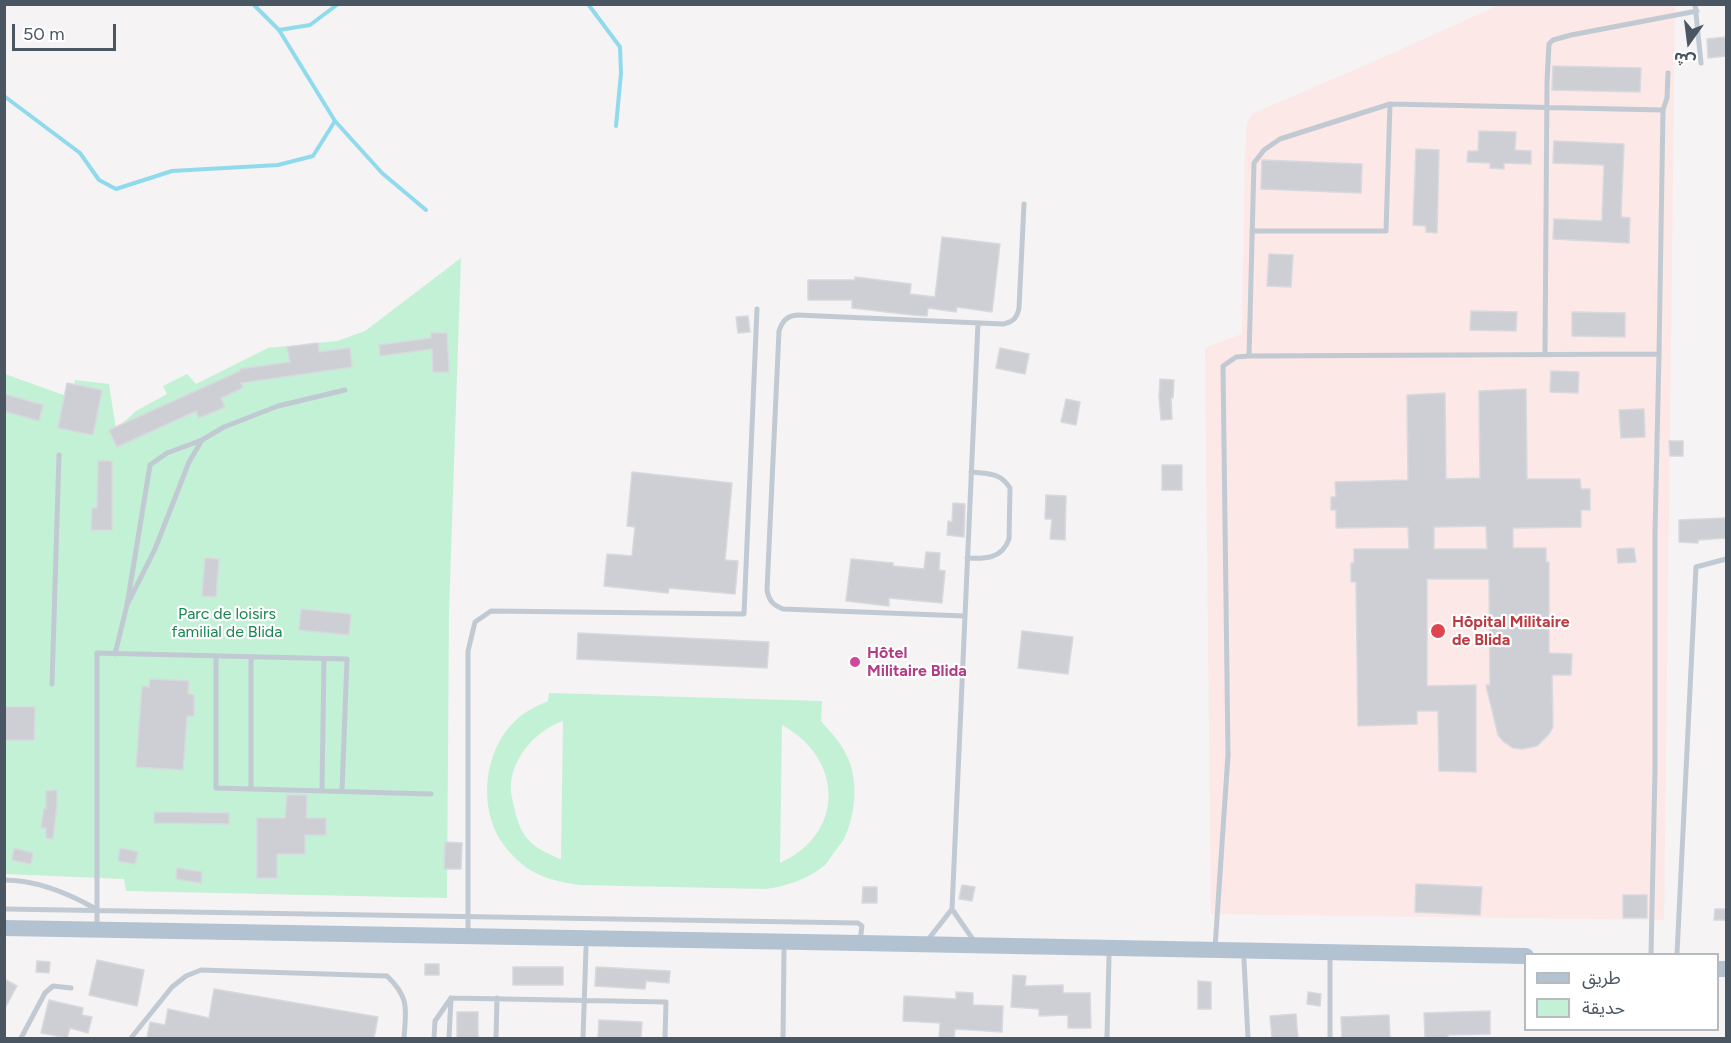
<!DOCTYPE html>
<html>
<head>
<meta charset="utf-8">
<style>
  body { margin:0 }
  #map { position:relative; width:1731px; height:1043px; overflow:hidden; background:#f5f3f3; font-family:Figtree,"Noto Sans Arabic",sans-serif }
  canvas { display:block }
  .frame { position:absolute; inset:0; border:6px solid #4a5661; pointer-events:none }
  .legend { position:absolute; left:1524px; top:953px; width:195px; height:78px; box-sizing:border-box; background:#fff; border:2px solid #b7bbc0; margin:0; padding:8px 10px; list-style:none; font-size:18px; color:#4a5661 }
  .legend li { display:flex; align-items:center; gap:12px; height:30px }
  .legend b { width:30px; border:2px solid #b7bbc0 }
  .north { position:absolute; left:1659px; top:12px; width:60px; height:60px; -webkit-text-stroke:4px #fff; paint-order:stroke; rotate:194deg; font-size:16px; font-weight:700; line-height:24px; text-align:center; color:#4a5661 }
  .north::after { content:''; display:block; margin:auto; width:21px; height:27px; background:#4a5661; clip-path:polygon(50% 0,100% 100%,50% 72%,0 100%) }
  .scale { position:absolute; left:12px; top:24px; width:104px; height:27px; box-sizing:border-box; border:3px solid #4a5661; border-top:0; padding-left:8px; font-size:18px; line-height:21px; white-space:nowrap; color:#4a5661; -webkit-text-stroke:4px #fff; paint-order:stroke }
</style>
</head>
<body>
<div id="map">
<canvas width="1731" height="1043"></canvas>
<div class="frame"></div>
<ul class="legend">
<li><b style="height:8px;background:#b3c2d1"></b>طريق</li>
<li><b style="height:16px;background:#c3f1d5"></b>حديقة</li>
</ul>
<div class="north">ش</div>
<div class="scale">50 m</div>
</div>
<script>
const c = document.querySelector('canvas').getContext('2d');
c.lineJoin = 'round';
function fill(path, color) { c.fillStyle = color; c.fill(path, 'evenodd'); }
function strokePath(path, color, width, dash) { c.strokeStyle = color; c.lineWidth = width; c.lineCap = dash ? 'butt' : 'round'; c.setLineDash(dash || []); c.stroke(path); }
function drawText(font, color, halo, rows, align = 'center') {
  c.font = font + ' Figtree,sans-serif'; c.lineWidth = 4.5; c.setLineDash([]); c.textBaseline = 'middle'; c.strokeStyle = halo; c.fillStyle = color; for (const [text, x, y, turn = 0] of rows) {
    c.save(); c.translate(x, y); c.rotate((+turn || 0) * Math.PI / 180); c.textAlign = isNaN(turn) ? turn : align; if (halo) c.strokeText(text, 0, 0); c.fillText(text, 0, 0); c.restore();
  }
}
const medical = new Path2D(`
  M 1499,5 L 1675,5 L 1664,920 L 1211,914 L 1205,348 L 1242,334 L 1245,152 L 1247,123 L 1252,114 L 1384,57 Z`);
const green = new Path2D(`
  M 461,258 L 449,611 L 447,898 L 126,891 L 124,879 L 5,874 L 5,374 L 72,398 L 75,380 L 109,384 L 116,429 L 136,411 L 167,394 L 163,386 L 187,374 L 196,384 L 268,348 L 337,341 L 365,331 Z
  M 549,693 L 822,701 L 821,721 C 830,732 840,741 846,754 C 859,779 856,814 844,839 C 841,844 836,849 833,854 C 830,858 828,862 825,865 C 808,879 787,886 766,889 L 579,885 C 562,882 543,879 527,868 C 512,857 497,840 492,822 C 481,789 489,747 513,723 C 522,713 536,706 548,701 ZM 563,721 L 561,859 L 560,859 C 547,853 534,848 525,836 C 520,828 517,820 515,811 C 513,802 510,792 511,783 C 514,755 537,730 563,721 ZM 782,725 C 843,758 846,833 780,863 Z`);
const stream = new Path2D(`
  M 253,4 L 279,30 L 335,121 L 382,173 L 426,210
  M 588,4 L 620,47 L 621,73 L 616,126
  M 279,30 L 310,25 L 338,4
  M 4,96 L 80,153 L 99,180 L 116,189 L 172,171 L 278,165 L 313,156 L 335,121`);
const building = new Path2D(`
  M 1726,37 L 1726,56 L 1708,58 L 1707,39 Z
  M 1553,66 L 1641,68 L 1640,92 L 1552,90 Z
  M 1479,131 L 1516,132 L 1515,150 L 1531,151 L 1531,164 L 1504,163 L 1504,169 L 1490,168 L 1490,163 L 1467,162 L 1468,151 L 1478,151 Z
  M 1554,141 L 1624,144 L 1621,217 L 1630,218 L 1629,243 L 1553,239 L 1554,219 L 1602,221 L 1604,165 L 1553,163 Z
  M 1416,149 L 1439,150 L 1437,233 L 1426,232 L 1426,226 L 1413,225 Z
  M 1262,160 L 1362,164 L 1361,193 L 1261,189 Z
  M 942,237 L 1000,244 L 992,312 L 957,307 L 956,312 L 928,308 L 927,316 L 912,315 L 852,308 L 852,300 L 808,300 L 808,280 L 855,280 L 855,277 L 911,284 L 910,294 L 935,297 Z
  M 1269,254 L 1293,255 L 1291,287 L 1267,286 Z
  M 1471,311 L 1517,312 L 1516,331 L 1470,330 Z
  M 1572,312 L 1625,313 L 1625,337 L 1572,336 Z
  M 748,316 L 750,332 L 738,333 L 736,317 Z
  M 431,333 L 447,333 L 449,372 L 433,372 L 432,349 L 380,356 L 379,345 L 431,338 Z
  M 318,343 L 319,352 L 350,348 L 352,367 L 241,383 L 243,388 L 221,398 L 225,407 L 199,418 L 196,411 L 117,447 L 109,430 L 240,371 L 240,369 L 290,362 L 287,347 Z
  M 1000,348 L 1029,354 L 1025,374 L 996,368 Z
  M 1551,371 L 1579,372 L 1578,393 L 1550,392 Z
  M 1160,379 L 1174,380 L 1173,398 L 1171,398 L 1172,419 L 1161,420 L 1159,397 Z
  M 67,383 L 102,390 L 93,435 L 58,428 Z
  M 1526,389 L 1527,479 L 1580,479 L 1581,489 L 1590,489 L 1590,510 L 1581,510 L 1581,527 L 1513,528 L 1513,548 L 1546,548 L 1546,562 L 1549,562 L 1549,653 L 1572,654 L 1571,675 L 1552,675 L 1553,727 L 1549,734 L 1537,746 L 1522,749 L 1513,748 L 1504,742 L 1498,735 L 1486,685 L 1490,685 L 1489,579 L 1427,579 L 1427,686 L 1476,685 L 1476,772 L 1439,771 L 1438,711 L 1417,711 L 1417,724 L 1358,726 L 1356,582 L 1351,582 L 1351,563 L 1354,563 L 1354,549 L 1409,549 L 1408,527 L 1336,528 L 1336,510 L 1331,510 L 1331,497 L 1336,497 L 1335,482 L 1408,480 L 1407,395 L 1445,393 L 1446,479 L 1480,478 L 1479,391 ZM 1486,526 L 1487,549 L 1434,549 L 1434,527 Z
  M 4,394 L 43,405 L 39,421 L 4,411 Z
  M 1066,399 L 1080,402 L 1076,425 L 1061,422 Z
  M 1644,409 L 1645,437 L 1621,438 L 1619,410 Z
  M 1669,441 L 1683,441 L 1683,456 L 1670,456 Z
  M 98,461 L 112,461 L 112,530 L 91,530 L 92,508 L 97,508 Z
  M 1162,465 L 1182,465 L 1182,490 L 1162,490 Z
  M 632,472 L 732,483 L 725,560 L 738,561 L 735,594 L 669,588 L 668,593 L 604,586 L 607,554 L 632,556 L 635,527 L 627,526 Z
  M 1046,495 L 1066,496 L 1065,540 L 1050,539 L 1052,519 L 1045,519 Z
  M 953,503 L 965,504 L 964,537 L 947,535 L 948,521 L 952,522 Z
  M 1726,518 L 1726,538 L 1698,540 L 1698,543 L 1679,542 L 1679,520 Z
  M 1634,548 L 1636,562 L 1618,563 L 1617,549 Z
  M 926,552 L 940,553 L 939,570 L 945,571 L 942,603 L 889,598 L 889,606 L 846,601 L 851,559 L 893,563 L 893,566 L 924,569 Z
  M 205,558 L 219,559 L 216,597 L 202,596 Z
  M 301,609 L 351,614 L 349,635 L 299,630 Z
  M 1022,631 L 1073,637 L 1068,674 L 1018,668 Z
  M 578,633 L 769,642 L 767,668 L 577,659 Z
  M 150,679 L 189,681 L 188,694 L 194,695 L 194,716 L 187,716 L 183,770 L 136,767 L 142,686 L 149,687 Z
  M 4,707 L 35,707 L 34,740 L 4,740 Z
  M 57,790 L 57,805 L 53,839 L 46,838 L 46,828 L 41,828 L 44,808 L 46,809 L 46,791 Z
  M 287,795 L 307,795 L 306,818 L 326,818 L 326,835 L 305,835 L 305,854 L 277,854 L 277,878 L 257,878 L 257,818 L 285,818 Z
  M 154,812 L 229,813 L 229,824 L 154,823 Z
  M 445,842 L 462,843 L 461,869 L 444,869 Z
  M 14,848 L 33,853 L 31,864 L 12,860 Z
  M 120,848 L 138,852 L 135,864 L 118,861 Z
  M 177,868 L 202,872 L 201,883 L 176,879 Z
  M 1416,884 L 1482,887 L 1480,915 L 1415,912 Z
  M 962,885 L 975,887 L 972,901 L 959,899 Z
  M 863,887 L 877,887 L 877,903 L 862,903 Z
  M 1623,895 L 1647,895 L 1647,918 L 1623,918 Z
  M 1715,909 L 1726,909 L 1726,920 L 1714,920 Z
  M 97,960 L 144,970 L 137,1006 L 89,995 Z
  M 37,961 L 50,962 L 49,973 L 36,972 Z
  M 425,964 L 439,964 L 439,975 L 425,975 Z
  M 513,967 L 563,967 L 563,985 L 513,985 Z
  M 596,967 L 670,971 L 669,983 L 646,981 L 645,989 L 595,986 Z
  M 1013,975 L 1026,976 L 1025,986 L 1063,985 L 1063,993 L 1090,993 L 1091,1028 L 1068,1028 L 1068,1015 L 1039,1016 L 1039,1009 L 1011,1007 Z
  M 4,979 L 17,986 L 4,1010 Z
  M 1198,981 L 1211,982 L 1211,1009 L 1198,1009 Z
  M 214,989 L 378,1017 L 374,1038 L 147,1038 L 150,1022 L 165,1025 L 168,1009 L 209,1018 Z
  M 956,992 L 973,993 L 973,1005 L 1003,1006 L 1002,1032 L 955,1029 L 954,1038 L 939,1038 L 940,1023 L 903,1021 L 904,996 L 956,999 Z
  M 1308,992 L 1321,994 L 1320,1006 L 1307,1004 Z
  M 49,1000 L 83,1008 L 82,1015 L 92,1017 L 88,1033 L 70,1028 L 67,1038 L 41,1033 Z
  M 1490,1011 L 1490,1034 L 1448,1035 L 1448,1038 L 1425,1038 L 1424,1013 Z
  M 457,1012 L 478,1012 L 478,1038 L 457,1038 Z
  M 1296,1014 L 1298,1038 L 1272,1038 L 1270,1016 Z
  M 1389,1015 L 1390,1038 L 1342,1038 L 1341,1017 Z
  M 599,1020 L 642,1022 L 641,1038 L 598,1038 Z`);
const lane = new Path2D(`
  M 1695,4 L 1701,63
  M 1252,231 L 1386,231 L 1390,104
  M 1545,355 L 1547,82 L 1549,44 L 1553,40 L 1571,35 L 1697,11
  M 1249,356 L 1254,163 L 1264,150 L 1280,139 L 1390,104 L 1663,110
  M 967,558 C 985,559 1002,559 1009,539 L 1010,488 C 1000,472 988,474 971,472
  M 127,605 L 155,549 L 189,462 L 202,440 L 224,427 L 278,406 L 345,390
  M 965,616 L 783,609 C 773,605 769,601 767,590 L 779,331 C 782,322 786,316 797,315 L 1003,324 C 1013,322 1017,318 1019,308 L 1024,204
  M 115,654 L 127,605 L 150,465 L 167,453 L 202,440
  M 216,656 L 216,788 L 431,794
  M 52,684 L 59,455
  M 251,789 L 251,657
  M 322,790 L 324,659
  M 4,880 C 37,880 68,893 96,909
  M 4,909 L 858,923 L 862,926 L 860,941
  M 97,927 L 97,653 L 347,659 L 342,791
  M 468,934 L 468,651 L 475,622 L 491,611 L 744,614 L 757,309
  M 927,941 L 952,909
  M 974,941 L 952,909 L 978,323
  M 1215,948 L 1228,755 L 1223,366 L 1236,357 L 1249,356 L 1659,354 L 1663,110 L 1667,98 L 1668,73
  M 1651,954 L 1655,770 L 1655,532 L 1659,354
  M 1677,954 L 1696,567 L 1726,559
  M 1244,960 L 1248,1038
  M 1330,961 L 1330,1038
  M 451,998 L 666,1002 L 665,1038
  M 21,1038 L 45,993 L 53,986 L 71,988
  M 131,1038 L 172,987 L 186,976 L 201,970 L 387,976 C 410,998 406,1009 404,1038
  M 434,1038 L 435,1021 L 451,998
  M 449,1038 L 451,999
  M 496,1038 L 497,998
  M 583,1038 L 586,948
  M 783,1038 L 784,951
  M 1107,1038 L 1109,957`);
const primary = new Path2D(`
  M 4,928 L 860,943 L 1526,956
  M 1718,969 L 1726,969`);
const markers = [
  [1438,631,8,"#e0444e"],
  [855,662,6,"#d1479c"]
];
const parkNames = [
  ["Parc de loisirs",227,614],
  ["familial de Blida",227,632]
];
const healthNames = [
  ["Hôpital Militaire",1452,622],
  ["de Blida",1452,640]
];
const hotelNames = [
  ["Hôtel",867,653],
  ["Militaire Blida",867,671]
];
fill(medical, '#fce8e6');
fill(green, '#c3f1d5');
strokePath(stream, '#90daee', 4);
fill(building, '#cdcfd5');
strokePath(building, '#d7d9de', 1.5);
strokePath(lane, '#c1cad2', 5);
strokePath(primary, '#b3c2d1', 16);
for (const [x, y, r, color] of markers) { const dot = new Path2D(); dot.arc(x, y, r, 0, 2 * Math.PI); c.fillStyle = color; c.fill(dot); strokePath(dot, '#fff', 2); }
drawText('16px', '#17864f', '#fff', parkNames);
drawText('bold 16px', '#be3a42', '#fff', healthNames, 'left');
drawText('bold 16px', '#b23c85', '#fff', hotelNames, 'left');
</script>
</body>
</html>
